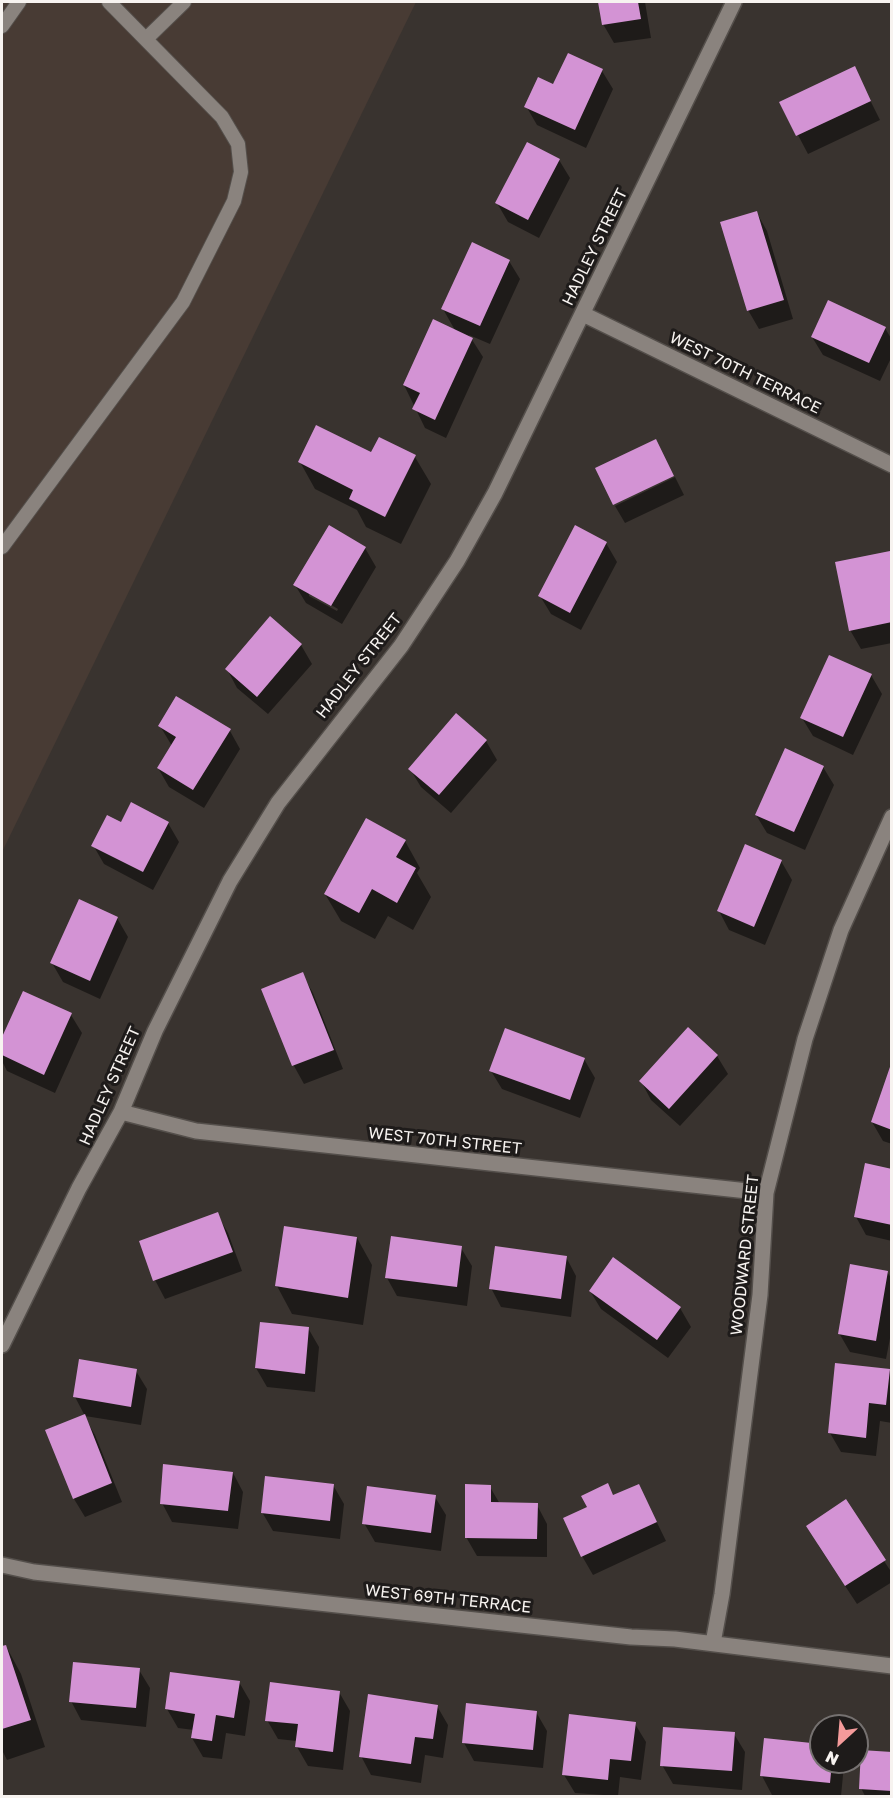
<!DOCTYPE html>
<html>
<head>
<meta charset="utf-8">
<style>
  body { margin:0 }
  #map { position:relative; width:893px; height:1798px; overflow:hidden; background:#39332f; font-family:"Golos Text",sans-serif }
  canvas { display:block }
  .frame { position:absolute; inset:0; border:3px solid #f7f3f0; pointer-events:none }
  .north { position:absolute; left:809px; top:1714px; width:60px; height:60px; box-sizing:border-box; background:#1e1b1a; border:2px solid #757170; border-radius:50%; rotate:206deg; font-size:16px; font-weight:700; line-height:24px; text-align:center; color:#f7f3f0 }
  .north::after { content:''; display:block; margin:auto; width:21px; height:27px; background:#f59b9b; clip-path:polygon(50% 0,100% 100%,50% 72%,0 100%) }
</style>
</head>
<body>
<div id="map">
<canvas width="893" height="1798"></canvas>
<div class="frame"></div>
<div class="north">N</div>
</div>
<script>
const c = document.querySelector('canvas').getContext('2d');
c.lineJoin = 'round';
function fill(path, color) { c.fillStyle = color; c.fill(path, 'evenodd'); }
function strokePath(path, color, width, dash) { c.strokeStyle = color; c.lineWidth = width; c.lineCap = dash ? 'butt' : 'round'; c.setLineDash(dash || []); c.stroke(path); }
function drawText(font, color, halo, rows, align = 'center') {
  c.font = font + ' "Golos Text",sans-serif'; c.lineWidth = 6; c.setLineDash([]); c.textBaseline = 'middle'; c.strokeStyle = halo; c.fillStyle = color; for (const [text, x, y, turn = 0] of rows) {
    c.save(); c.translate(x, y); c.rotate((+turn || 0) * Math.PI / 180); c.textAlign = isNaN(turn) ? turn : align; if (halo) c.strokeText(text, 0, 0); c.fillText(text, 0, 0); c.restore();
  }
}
const built = new Path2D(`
  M 2,2 L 416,2 L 2,852 Z`);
const shadow = new Path2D(`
  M 600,2 L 645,2 L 651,38 L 614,43 L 603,24 Z
  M 854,68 L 880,120 L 808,154 L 781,103 Z
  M 602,71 L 613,89 L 586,148 L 537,125 L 526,106 L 554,86 Z
  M 559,160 L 570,178 L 539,238 L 508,222 L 497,203 Z
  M 757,213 L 767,231 L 793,319 L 759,329 L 748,310 Z
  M 509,261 L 520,279 L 490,344 L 469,335 L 483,357 L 446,438 L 425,428 L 404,385 L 456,332 L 443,309 Z
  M 885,328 L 892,340 L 892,356 L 880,381 L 823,355 L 812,337 Z
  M 372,454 L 415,457 L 431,484 L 401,544 L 366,527 L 357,510 L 315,489 L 300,462 Z
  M 675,477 L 684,495 L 625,523 L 615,506 Z
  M 606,543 L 617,562 L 581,630 L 551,614 L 540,596 Z
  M 365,548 L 376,567 L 342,624 L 306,603 L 295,585 ZM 309,592 L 338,609 L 337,611 L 309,596 Z
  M 889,553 L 892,557 L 892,643 L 861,649 L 850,630 Z
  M 301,645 L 312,664 L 268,714 L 237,688 L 227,669 Z
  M 871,675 L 882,694 L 853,755 L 813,736 L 802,718 Z
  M 160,726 L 230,731 L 240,749 L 204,808 L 169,787 L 158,768 L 172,746 Z
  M 486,741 L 497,760 L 451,813 L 421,787 L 410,769 Z
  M 823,767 L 834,785 L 805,850 L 767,833 L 756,815 Z
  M 168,823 L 179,842 L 153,890 L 104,864 L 93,845 L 122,824 Z
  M 405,841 L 420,868 L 417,873 L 431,897 L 413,930 L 388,916 L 375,939 L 341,921 L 325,894 Z
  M 781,861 L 792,880 L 765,945 L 729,930 L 719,911 Z
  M 117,918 L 128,937 L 100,999 L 63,982 L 52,963 Z
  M 302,974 L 313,993 L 343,1069 L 304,1084 L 294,1066 L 263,990 Z
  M 24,993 L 71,1015 L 82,1033 L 55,1093 L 7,1071 L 2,1061 L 2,1041 Z
  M 717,1056 L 728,1074 L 680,1126 L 651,1100 L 641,1081 Z
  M 584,1059 L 595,1078 L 580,1118 L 502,1089 L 491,1071 Z
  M 892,1068 L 892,1144 L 883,1141 L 872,1122 Z
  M 892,1170 L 892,1241 L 866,1235 L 856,1217 Z
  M 217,1214 L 228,1233 L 242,1271 L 165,1299 L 155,1280 Z
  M 357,1238 L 372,1265 L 363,1325 L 292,1314 L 277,1286 Z
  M 461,1248 L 472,1266 L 467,1306 L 397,1296 L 387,1278 Z
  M 566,1257 L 576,1276 L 571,1317 L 501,1307 L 491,1288 Z
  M 887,1272 L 892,1279 L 892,1328 L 886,1359 L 850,1352 L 839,1333 Z
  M 590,1291 L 680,1308 L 691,1327 L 668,1358 L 601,1309 Z
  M 308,1328 L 319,1347 L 315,1392 L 267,1387 L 256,1368 Z
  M 889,1370 L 892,1375 L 892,1423 L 880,1421 L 876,1456 L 841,1452 L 830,1433 Z
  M 136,1371 L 147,1389 L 141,1425 L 85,1416 L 75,1397 Z
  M 84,1416 L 95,1435 L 122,1502 L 85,1517 L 74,1499 L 47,1431 Z
  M 233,1473 L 243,1492 L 238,1529 L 172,1522 L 162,1503 Z
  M 333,1485 L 344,1504 L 340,1539 L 273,1531 L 262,1512 Z
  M 639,1486 L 666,1541 L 593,1575 L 582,1556 L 614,1497 Z
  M 490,1487 L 500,1504 L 537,1505 L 547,1524 L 547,1557 L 477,1556 L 466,1537 Z
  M 435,1497 L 446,1515 L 441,1551 L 375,1542 L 364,1523 Z
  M 818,1545 L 884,1561 L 892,1573 L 892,1582 L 857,1604 Z
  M 6,1646 L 21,1674 L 45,1747 L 7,1760 L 2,1750 L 2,1648 Z
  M 139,1670 L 150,1688 L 146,1727 L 81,1720 L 71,1701 Z
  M 239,1682 L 250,1701 L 245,1736 L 226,1733 L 222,1759 L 203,1757 L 192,1738 L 194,1730 L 178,1728 L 167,1709 Z
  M 339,1692 L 350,1711 L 343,1770 L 308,1766 L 297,1747 L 297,1741 L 278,1739 L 267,1720 Z
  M 437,1706 L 448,1725 L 443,1758 L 425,1755 L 421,1783 L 371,1775 L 361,1756 Z
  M 536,1712 L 547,1731 L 543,1768 L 474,1761 L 464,1743 Z
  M 635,1724 L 646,1742 L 641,1780 L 620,1777 L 618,1796 L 575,1793 L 564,1775 Z
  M 734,1734 L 745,1752 L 742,1790 L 673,1784 L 662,1765 Z
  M 821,1745 L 821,1762 L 842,1762 L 844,1765 L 841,1796 L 772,1795 L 762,1776 Z
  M 892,1754 L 892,1796 L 865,1796 L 861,1788 Z`);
const building = new Path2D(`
  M 598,2 L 638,2 L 641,19 L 602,25 Z
  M 568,53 L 603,69 L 575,130 L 524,107 L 538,77 L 553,84 Z
  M 855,66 L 871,101 L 796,136 L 779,102 Z
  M 527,142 L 560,159 L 528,220 L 495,203 Z
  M 757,211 L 784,300 L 747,311 L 720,222 Z
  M 472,242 L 510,260 L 480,326 L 441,309 Z
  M 828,300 L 886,327 L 869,363 L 811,337 Z
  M 433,319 L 473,338 L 435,420 L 412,409 L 420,393 L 403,385 Z
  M 316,425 L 371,452 L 379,437 L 416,455 L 385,517 L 349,499 L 353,490 L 298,462 Z
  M 656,439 L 674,476 L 613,505 L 595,468 Z
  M 329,525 L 366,547 L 331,606 L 293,585 Z
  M 575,525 L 607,542 L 570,613 L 538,596 Z
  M 890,551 L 892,622 L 849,631 L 835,562 Z
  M 270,616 L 302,644 L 257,697 L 225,669 Z
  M 829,655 L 872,674 L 843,737 L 800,718 Z
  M 176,696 L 231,729 L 193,790 L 157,768 L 176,737 L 158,726 Z
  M 456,713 L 487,740 L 439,795 L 408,769 Z
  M 785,748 L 824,766 L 794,832 L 755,815 Z
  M 131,802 L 169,822 L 143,872 L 91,846 L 107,815 L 121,822 Z
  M 366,818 L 406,840 L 396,857 L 416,868 L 397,903 L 372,889 L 359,913 L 324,894 Z
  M 745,844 L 782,860 L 754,927 L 717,911 Z
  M 79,899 L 118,917 L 90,981 L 50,963 Z
  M 303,972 L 334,1050 L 292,1066 L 261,989 Z
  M 23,991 L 72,1013 L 44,1075 L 2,1055 L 2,1037 Z
  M 688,1027 L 718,1055 L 669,1109 L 639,1081 Z
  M 505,1028 L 585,1058 L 570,1100 L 489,1071 Z
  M 891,1064 L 892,1064 L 892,1130 L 871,1122 Z
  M 865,1163 L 892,1169 L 892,1225 L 854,1217 Z
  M 218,1212 L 233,1252 L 153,1281 L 139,1241 Z
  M 284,1226 L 357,1237 L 348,1298 L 275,1286 Z
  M 391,1236 L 462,1246 L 457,1287 L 385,1278 Z
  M 495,1246 L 567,1256 L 561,1299 L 489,1289 Z
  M 613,1257 L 681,1307 L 657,1340 L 589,1291 Z
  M 850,1264 L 888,1271 L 876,1341 L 838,1334 Z
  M 260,1322 L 309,1327 L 305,1374 L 255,1368 Z
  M 79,1359 L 137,1369 L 131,1407 L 73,1397 Z
  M 835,1363 L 890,1369 L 886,1405 L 869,1403 L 866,1438 L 828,1433 Z
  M 85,1414 L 112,1483 L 73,1499 L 45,1430 Z
  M 163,1464 L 233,1472 L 228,1511 L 160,1504 Z
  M 265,1476 L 334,1484 L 330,1521 L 261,1513 Z
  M 608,1483 L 613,1495 L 639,1484 L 657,1522 L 581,1557 L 563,1518 L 587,1507 L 581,1496 Z
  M 465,1484 L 491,1485 L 491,1502 L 538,1503 L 537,1539 L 465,1538 Z
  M 367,1486 L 436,1495 L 431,1533 L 362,1524 Z
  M 846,1499 L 886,1560 L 845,1586 L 806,1526 Z
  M 6,1645 L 31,1720 L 2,1729 L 2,1646 Z
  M 73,1662 L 140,1668 L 136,1708 L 69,1702 Z
  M 170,1672 L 240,1681 L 234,1718 L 216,1715 L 212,1741 L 191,1738 L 195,1714 L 165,1709 Z
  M 270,1682 L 340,1691 L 333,1752 L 295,1747 L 298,1724 L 265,1721 Z
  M 368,1694 L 438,1705 L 433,1739 L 415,1737 L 411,1764 L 359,1757 Z
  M 466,1703 L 537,1711 L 533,1750 L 462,1743 Z
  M 569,1714 L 636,1722 L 631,1761 L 610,1759 L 608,1780 L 562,1775 Z
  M 663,1727 L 735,1732 L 732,1771 L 660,1766 Z
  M 764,1738 L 821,1744 L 821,1762 L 832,1762 L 830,1783 L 760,1776 Z
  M 861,1750 L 892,1752 L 892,1791 L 859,1789 Z`);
const service = new Path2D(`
  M 2,26 L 19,2
  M 147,38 L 184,2
  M 2,547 L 183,302 L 234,201 L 241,172 L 238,144 L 222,117 L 109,2`);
const minor = new Path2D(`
  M 583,314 L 892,465
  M 121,1112 L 196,1131 L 766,1193
  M 2,1345 L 79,1188 L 121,1112 L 155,1031 L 230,881 L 278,803 L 401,646 L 457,561 L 495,493 L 734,2
  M 2,1565 L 34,1572 L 631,1637 L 675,1639 L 892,1666
  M 713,1643 L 722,1594 L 760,1295 L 766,1193 L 805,1039 L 841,930 L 892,817`);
const streetNames = [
  ["HADLEY STREET",595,247,-64],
  ["WEST 70TH TERRACE",745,373,26],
  ["HADLEY STREET",359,666,-52],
  ["HADLEY STREET",110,1086,-66],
  ["WEST 70TH STREET",445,1141,6],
  ["WOODWARD STREET",745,1255,-84],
  ["WEST 69TH TERRACE",448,1599,6]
];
fill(built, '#483b34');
fill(shadow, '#0007');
fill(building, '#d393d4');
strokePath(service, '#544f4b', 16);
strokePath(minor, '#544f4b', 18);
strokePath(service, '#8a837e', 14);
strokePath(minor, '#8a837e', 15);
drawText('16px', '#f7f3f0', '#1e1b1a', streetNames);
</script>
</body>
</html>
